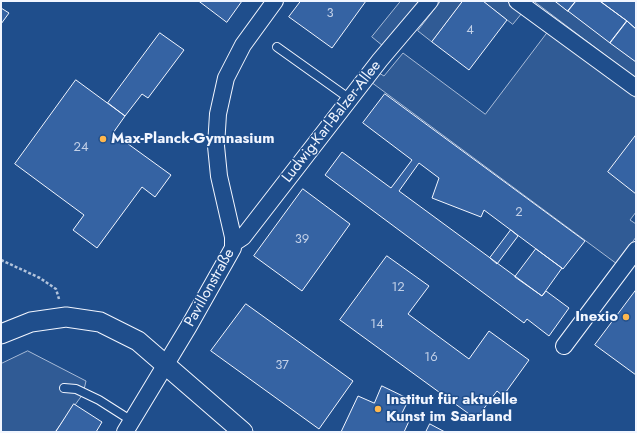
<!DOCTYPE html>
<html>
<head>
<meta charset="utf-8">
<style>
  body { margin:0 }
  #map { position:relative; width:637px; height:433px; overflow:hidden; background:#1f4e8c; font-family:Jost,sans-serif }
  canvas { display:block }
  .frame { position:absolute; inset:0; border:2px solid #f2f6ff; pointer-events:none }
</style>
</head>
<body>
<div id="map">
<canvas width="637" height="433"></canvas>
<div class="frame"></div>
</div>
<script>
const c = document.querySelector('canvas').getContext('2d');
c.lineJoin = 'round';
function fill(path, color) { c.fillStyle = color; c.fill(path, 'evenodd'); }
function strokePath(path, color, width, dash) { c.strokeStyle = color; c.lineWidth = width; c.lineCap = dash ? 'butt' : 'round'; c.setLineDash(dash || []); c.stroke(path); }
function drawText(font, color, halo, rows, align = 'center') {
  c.font = font + ' Jost,sans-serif'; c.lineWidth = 3; c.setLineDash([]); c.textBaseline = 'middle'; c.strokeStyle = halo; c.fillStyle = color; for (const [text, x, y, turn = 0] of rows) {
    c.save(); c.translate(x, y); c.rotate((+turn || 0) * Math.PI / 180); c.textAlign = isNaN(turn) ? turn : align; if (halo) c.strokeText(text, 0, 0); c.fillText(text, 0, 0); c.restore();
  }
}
const built = new Path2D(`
  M 401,1 L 420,1 L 383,46 L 372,37 Z
  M 441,1 L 463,1 L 432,42 L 418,31 Z
  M 483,1 L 507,1 L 522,13 L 513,24 Z
  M 534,1 L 555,1 L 636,62 L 636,78 Z
  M 548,32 L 636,98 L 636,212 L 630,220 L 636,224 L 636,237 L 617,264 L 371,82 L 379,73 L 384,76 L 403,53 L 485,114 Z
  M 28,351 L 86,381 L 83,394 L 55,432 L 1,432 L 1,364 Z`);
const building = new Path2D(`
  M 199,1 L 242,1 L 227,22 Z
  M 301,1 L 366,1 L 332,48 L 289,17 Z
  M 463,1 L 483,1 L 507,20 L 469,70 L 432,42 Z
  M 555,1 L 576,1 L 568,11 Z
  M 576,1 L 600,1 L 627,21 L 610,43 L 568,11 Z
  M 600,1 L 636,1 L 636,29 L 627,21 Z
  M 1,8 L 9,13 L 1,24 Z
  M 627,21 L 636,29 L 636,62 L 610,43 Z
  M 160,33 L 184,50 L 148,98 L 142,94 L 125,116 L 108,103 Z
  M 76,80 L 125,116 L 113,133 L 171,175 L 155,197 L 142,187 L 97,248 L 73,230 L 84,215 L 15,164 Z
  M 385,94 L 585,241 L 563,269 L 484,210 L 481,217 L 432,198 L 439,178 L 419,163 L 399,191 L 542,296 L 546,291 L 569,308 L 549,336 L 527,319 L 524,323 L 325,175 L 342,152 L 391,188 L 412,160 L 363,123 Z
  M 636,135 L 636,194 L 608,172 Z
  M 303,189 L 350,224 L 302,291 L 254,256 Z
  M 511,230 L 518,236 L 497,264 L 490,258 Z
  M 536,249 L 562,268 L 542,296 L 515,277 Z
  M 387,256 L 429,286 L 408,314 L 469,359 L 489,331 L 529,360 L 503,396 L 497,391 L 476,419 L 340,320 Z
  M 636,290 L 636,375 L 595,345 Z
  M 246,304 L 353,381 L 319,429 L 211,351 Z
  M 382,386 L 409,399 L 401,415 L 410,419 L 404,432 L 341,432 L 358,396 L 374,403 Z
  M 74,404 L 102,422 L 96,432 L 56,432 Z
  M 430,424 L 445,432 L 426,432 Z`);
const path = new Path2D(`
  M 1,260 L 40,278 L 56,289 L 59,299`);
const service = new Path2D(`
  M 277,47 L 350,99
  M 64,388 L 76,389 L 99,400 L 132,421`);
const minor = new Path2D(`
  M 517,1 L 636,88
  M 234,243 L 243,237 L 380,60 L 430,1
  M 564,346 L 636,250
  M 125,432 L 189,326 L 233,248 L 233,237 L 219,176 L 216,146 L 218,114 L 226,78 L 243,45 L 275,1`);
const tertiary = new Path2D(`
  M 1,334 L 31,322 L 66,317 L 100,322 L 138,341 L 243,432`);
const markers = [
  [103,139,4,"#ffb74d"],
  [626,317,4,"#ffb74d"],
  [378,409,4,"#ffb74d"]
];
const numberNames = [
  ["3",330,14],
  ["4",470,31],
  ["24",81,148],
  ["2",519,213],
  ["39",302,240],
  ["12",398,288],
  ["14",377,325],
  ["16",431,358],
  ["37",282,366]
];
const streetNames = [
  ["Ludwig-Karl-Balzer-Allee",332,122,-52],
  ["Pavillonstraße",210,288,-61]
];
const poiNames = [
  ["Max-Planck-Gymnasium",111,139],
  ["Inexio",618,317,"right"],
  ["Institut für aktuelle",386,400],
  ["Kunst im Saarland",386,417]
];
fill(built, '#305b95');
strokePath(built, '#a8bbd7', 1);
fill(building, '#3563a3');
strokePath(building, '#f2f6ff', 1);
strokePath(service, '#f2f6ff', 10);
strokePath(minor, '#f2f6ff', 18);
strokePath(tertiary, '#f2f6ff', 21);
strokePath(path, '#b3c4dc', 2.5, [3, 2]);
strokePath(service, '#1f4e8c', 8);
strokePath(minor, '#1f4e8c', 16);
strokePath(tertiary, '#1f4e8c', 19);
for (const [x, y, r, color] of markers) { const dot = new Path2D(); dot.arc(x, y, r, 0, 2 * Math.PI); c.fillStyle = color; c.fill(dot); strokePath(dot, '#1f4e8c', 1.5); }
drawText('13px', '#c3d1e8', null, numberNames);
drawText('15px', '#f2f6ff', '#1f4e8c', streetNames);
drawText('bold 15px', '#f2f6ff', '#1f4e8c', poiNames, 'left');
</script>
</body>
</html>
